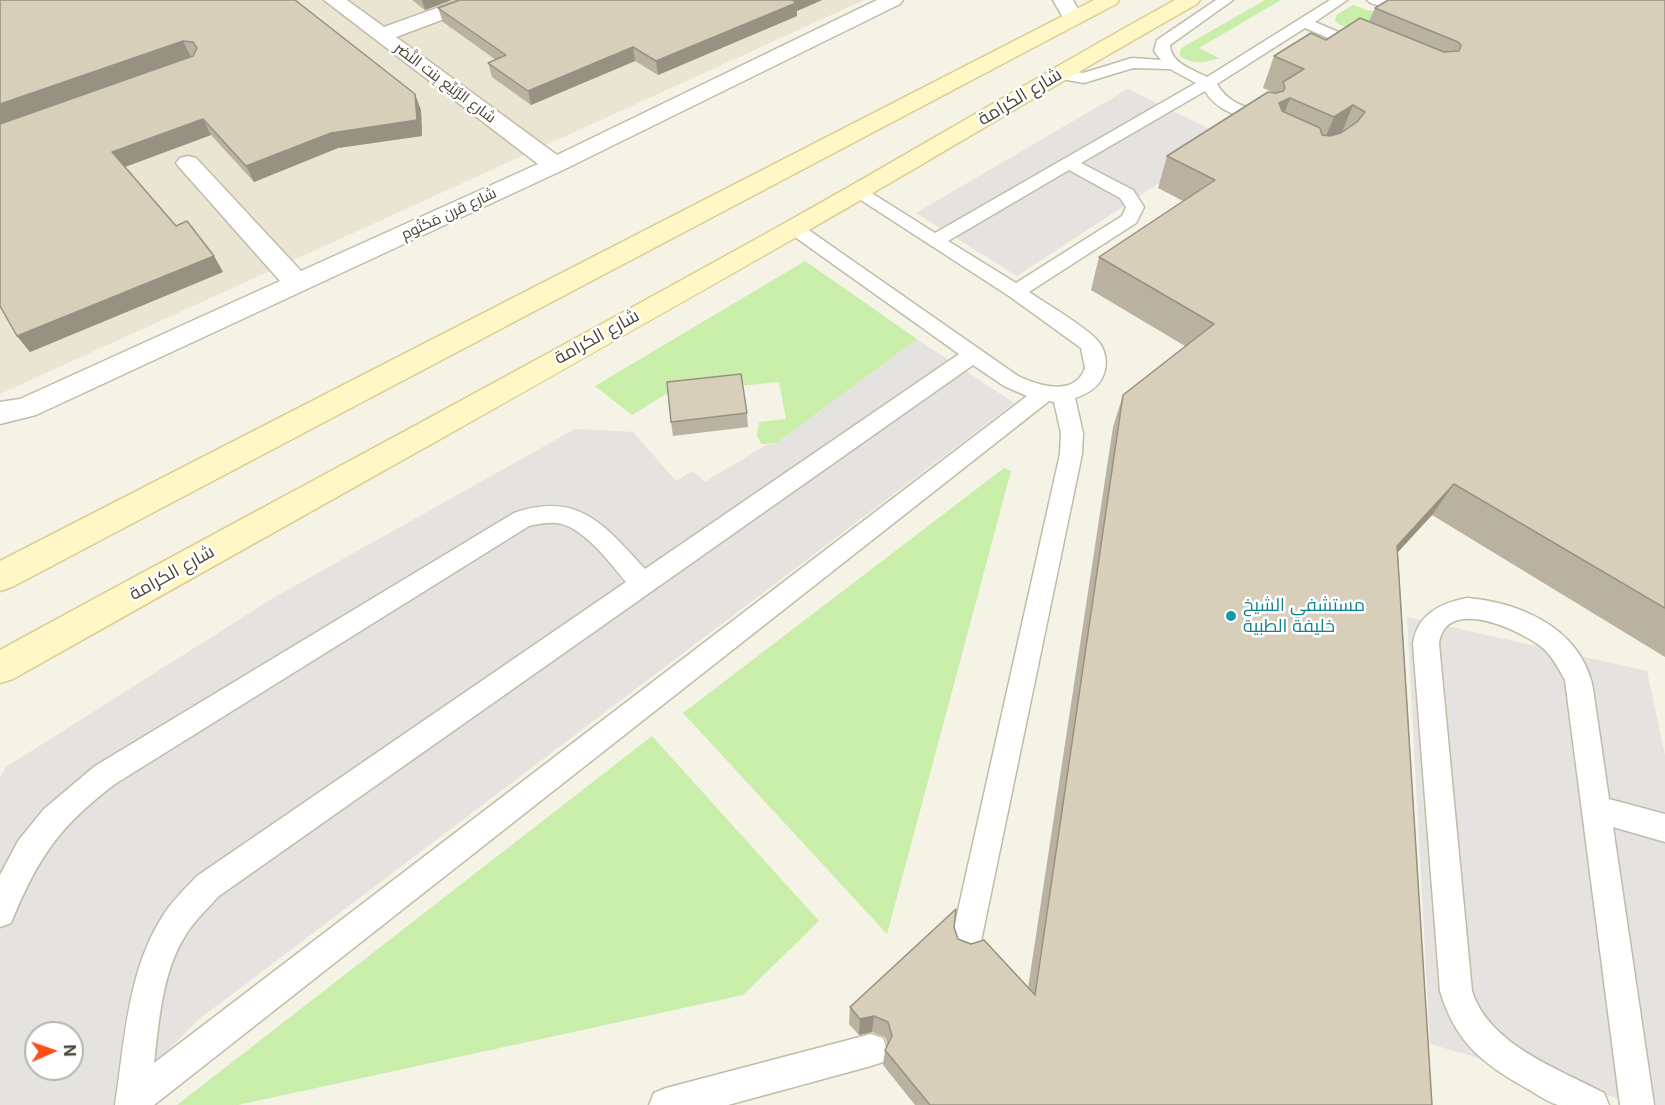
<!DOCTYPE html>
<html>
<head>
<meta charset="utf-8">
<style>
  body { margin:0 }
  #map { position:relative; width:1665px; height:1105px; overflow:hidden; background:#f5f2e6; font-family:Inter,sans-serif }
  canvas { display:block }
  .north { position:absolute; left:24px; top:1021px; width:60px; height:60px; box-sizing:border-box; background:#fff; border:2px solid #b6b4ae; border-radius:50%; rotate:88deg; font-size:16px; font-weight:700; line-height:24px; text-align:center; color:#494334 }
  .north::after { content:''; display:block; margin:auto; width:21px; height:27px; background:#ff4d13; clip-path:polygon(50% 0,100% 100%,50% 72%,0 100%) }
</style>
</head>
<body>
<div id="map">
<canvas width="1665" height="1105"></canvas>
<div class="north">N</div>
</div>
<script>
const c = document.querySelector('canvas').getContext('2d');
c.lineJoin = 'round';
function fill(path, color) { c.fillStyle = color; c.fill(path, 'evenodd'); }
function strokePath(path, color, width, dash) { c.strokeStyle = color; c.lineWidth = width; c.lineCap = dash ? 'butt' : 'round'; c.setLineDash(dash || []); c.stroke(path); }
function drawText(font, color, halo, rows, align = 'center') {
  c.font = font + ' Inter,Cairo,sans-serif'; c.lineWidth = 5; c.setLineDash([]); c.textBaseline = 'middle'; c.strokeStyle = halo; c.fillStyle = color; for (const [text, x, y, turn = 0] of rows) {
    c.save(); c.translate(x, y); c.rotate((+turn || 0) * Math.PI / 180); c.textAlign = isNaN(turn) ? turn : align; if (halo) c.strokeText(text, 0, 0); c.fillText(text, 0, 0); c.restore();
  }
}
const residential = new Path2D(`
  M 0,0 L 864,0 L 0,394 Z`);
const green = new Path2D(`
  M 1265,0 L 1281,0 L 1199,48 L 1219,58 C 1205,63 1193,65 1180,56 L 1180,50 L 1183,47 Z
  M 1353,5 L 1367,10 L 1384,13 C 1368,23 1352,36 1335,21 L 1336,15 Z
  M 805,261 L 917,339 L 777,443 L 761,444 L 757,436 L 759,422 L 786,419 L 779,382 L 668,393 L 632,415 L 595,386 Z
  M 1004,468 L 1011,471 L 887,934 L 683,713 Z
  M 652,736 L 819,921 L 743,995 L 238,1105 L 177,1105 Z`);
const parking = new Path2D(`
  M 1128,89 L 1228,138 L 1017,276 L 916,213 Z
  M 917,339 L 1014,403 L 198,1020 L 160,1058 L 127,1105 L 0,1105 L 0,778 L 6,767 L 275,597 L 575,429 L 633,432 L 676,481 L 692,471 L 705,482 L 766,445 L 777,443 ZM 36,1033 L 72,1033 L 72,1069 L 36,1069 Z
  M 1407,617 L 1647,671 L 1665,755 L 1665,1105 L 1642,1105 L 1430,1044 Z`);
const service = new Path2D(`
  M 1216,0 L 1233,0 L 1170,45 C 1170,63 1194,70 1207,77 L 1330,0 L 1347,0 L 1315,22 L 1369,45 L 1372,48 L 1364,53 L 1359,51 L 1305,28 L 1217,84 C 1228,104 1249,108 1270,115 L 1272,118 L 1270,121 L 1264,123 C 1243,118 1217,112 1205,91 L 1081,163 L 1133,190 L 1144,207 L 1136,223 L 1029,292 C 1045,303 1088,328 1098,341 C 1106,350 1108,365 1103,376 C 1098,388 1087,394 1075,398 L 1083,433 L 1082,454 L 980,946 L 976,957 L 965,961 L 954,957 L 950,946 L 1060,454 L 1061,433 L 1054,402 L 1049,401 L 154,1105 L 115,1105 C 125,1041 127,970 164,914 C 173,900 186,888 197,876 L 626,582 C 611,564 583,526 557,523 C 548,522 538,524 529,526 L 115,784 C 59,826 37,859 11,923 L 0,927 L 0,875 L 18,841 L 44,809 L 95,766 L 514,513 C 579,491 604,525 645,569 L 959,354 L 788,232 L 785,228 L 788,224 L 800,224 L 1018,376 C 1039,386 1075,397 1085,368 L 1081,348 L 1009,296 L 847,191 L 850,187 L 862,187 L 935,233 L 1196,83 L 1170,69 L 1133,68 L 1084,83 L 1051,77 L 1049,74 L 1057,69 L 1083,73 L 1132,58 L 1161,60 L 1154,51 L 1157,40 ZM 1069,170 L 1120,198 L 1126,207 L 1122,216 L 1016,283 L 948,241 ZM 973,365 L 1004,386 L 1027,396 L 154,1063 C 159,1021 162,973 185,936 C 194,921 207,909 219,896 Z
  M 1367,0 L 1397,0 C 1391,7 1373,7 1367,0 Z
  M 1467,598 C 1517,602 1576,626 1591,680 C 1594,691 1595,705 1597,716 C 1601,744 1605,772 1609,799 L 1665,814 L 1665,842 L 1613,827 L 1654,1105 L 1620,1105 L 1565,680 C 1559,669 1553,658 1544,649 C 1523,631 1445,594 1439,644 L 1472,991 C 1489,1045 1559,1069 1604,1093 L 1609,1105 C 1594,1105 1573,1105 1558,1105 C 1547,1102 1535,1093 1526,1088 C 1481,1063 1455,1041 1440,991 L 1413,644 C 1417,614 1441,603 1467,598 Z
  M 871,1034 L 883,1038 L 887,1050 L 883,1062 L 871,1066 L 728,1105 L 649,1105 L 654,1093 L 666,1088 Z`);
const minor = new Path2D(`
  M 324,0 L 347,0 L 384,27 L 459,0 L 487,0 L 484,4 L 396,37 L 557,155 L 877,0 L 903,0 L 900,4 L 563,170 L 36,415 L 0,424 L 0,402 L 20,399 L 280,281 L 180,168 L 176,163 L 180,158 L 188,156 L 196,158 L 301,271 L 538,164 Z
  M 1053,0 L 1073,0 L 1083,19 L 1080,23 L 1066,23 Z`);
const secondary = new Path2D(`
  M 1094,0 L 1119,0 L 1116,4 L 12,587 L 0,591 L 0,561 Z
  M 1175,0 L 1200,0 L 1197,4 C 1064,79 933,159 800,235 C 539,385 275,531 13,679 L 0,683 L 0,650 C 261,508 523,369 783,224 C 914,151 1043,73 1175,0 Z`);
const wall = new Path2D(`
  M 0,0 L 295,0 L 421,110 L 422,136 L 338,148 L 254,182 L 211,135 L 125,167 L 176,226 L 214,256 L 223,272 L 30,352 L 17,336 Z
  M 412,0 L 452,0 L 425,10 Z
  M 492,0 L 822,0 L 797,11 L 797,16 L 658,75 L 635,61 L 531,105 L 492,77 L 488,63 L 496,60 L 443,22 L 438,8 Z
  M 1665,0 L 1665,657 L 1432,515 L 1398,552 L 1432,1105 L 915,1105 L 883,1065 L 885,1050 L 888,1045 L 885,1037 L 872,1032 L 859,1035 L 849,1024 L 850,1007 L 954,927 L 958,939 L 1028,988 L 1113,427 L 1123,395 L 1185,346 L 1091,290 L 1099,257 L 1183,201 L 1158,188 L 1167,156 L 1275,93 L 1263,88 L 1274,56 L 1326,40 L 1369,21 L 1375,8 Z
  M 747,413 L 748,427 L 673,436 L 671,422 Z`);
const shadedWall = new Path2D(`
  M 422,0 L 452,0 L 425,10 Z
  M 791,0 L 822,0 L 797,11 L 797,16 L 658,75 L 656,61 Z
  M 183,41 L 191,57 L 0,124 L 0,104 Z
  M 633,47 L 635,61 L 531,105 L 528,91 Z
  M 415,94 L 421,110 L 422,136 L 338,148 L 254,182 L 246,166 Z
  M 1290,98 L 1278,130 L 1279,103 Z
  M 1353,105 L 1340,137 L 1321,148 L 1334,117 Z
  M 203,119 L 211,135 L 122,168 L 112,152 Z
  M 214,256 L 223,272 L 30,352 L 17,336 Z
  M 1454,484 L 1432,515 L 1376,576 L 1397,546 Z
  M 874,1016 L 872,1032 L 859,1035 L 860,1019 Z`);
const building = new Path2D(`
  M 0,0 L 295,0 L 415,94 L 417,120 L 331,133 L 246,166 L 203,119 L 112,152 L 176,226 L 187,221 L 214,256 L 17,336 L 0,306 L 0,124 L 193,56 L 197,48 L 193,42 L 183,41 L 0,104 Z
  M 460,0 L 792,0 L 796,3 L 656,61 L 633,47 L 528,91 L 488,63 L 506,55 L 438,8 Z
  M 1388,0 L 1665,0 L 1665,608 L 1454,484 L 1397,546 L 1432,1105 L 930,1105 L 885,1050 L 892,1036 L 888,1022 L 874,1016 L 860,1019 L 850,1007 L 956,909 L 954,927 L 958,939 L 971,944 L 984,940 L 1035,995 L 1123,395 L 1214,324 L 1099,257 L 1215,180 L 1167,156 L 1268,92 L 1276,93 L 1283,91 L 1285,88 L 1283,82 L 1304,69 L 1274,56 L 1311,33 L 1326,40 L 1360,18 L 1444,52 L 1459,51 L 1461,45 L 1458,42 L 1375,8 ZM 1290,98 L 1334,117 L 1353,105 L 1365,112 L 1357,122 L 1341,133 L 1330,136 L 1322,135 L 1320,128 L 1282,111 L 1279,103 Z
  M 741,374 L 747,413 L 671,422 L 667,382 Z`);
const markers = [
  [1231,616,6,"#0f9aa8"]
];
const farStreetnames = [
  ["شارع الرُّبَيِّع بِنت النَّضر",445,83,37],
  ["شارع قرن مَكتُوم",449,214,-25]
];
const streetNames = [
  ["شارع الكرامة",1020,97,-31],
  ["شارع الكرامة",597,337,-29],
  ["شارع الكرامة",172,573,-29]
];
const cultureNames = [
  ["مستشفي الشيخ",1243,606],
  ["خليفة الطبية",1243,627]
];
fill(residential, '#eae5d3');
fill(green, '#c9eeaa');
fill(parking, '#e5e3df');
strokePath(service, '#c2bba7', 3);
strokePath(minor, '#c2bba7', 3);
strokePath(secondary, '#dace90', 3);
fill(service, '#fff');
fill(minor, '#fff');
fill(secondary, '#fff7c6');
fill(wall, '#bab2a0');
fill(shadedWall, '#979182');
fill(building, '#d8cfba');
strokePath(building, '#979182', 1.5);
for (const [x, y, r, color] of markers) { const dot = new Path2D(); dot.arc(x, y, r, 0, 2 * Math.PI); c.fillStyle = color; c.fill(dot); strokePath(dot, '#fff', 2); }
drawText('15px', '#494334', '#fff', farStreetnames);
drawText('18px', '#494334', '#fff', streetNames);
drawText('18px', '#0d838f', '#fff', cultureNames, 'left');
</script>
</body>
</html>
